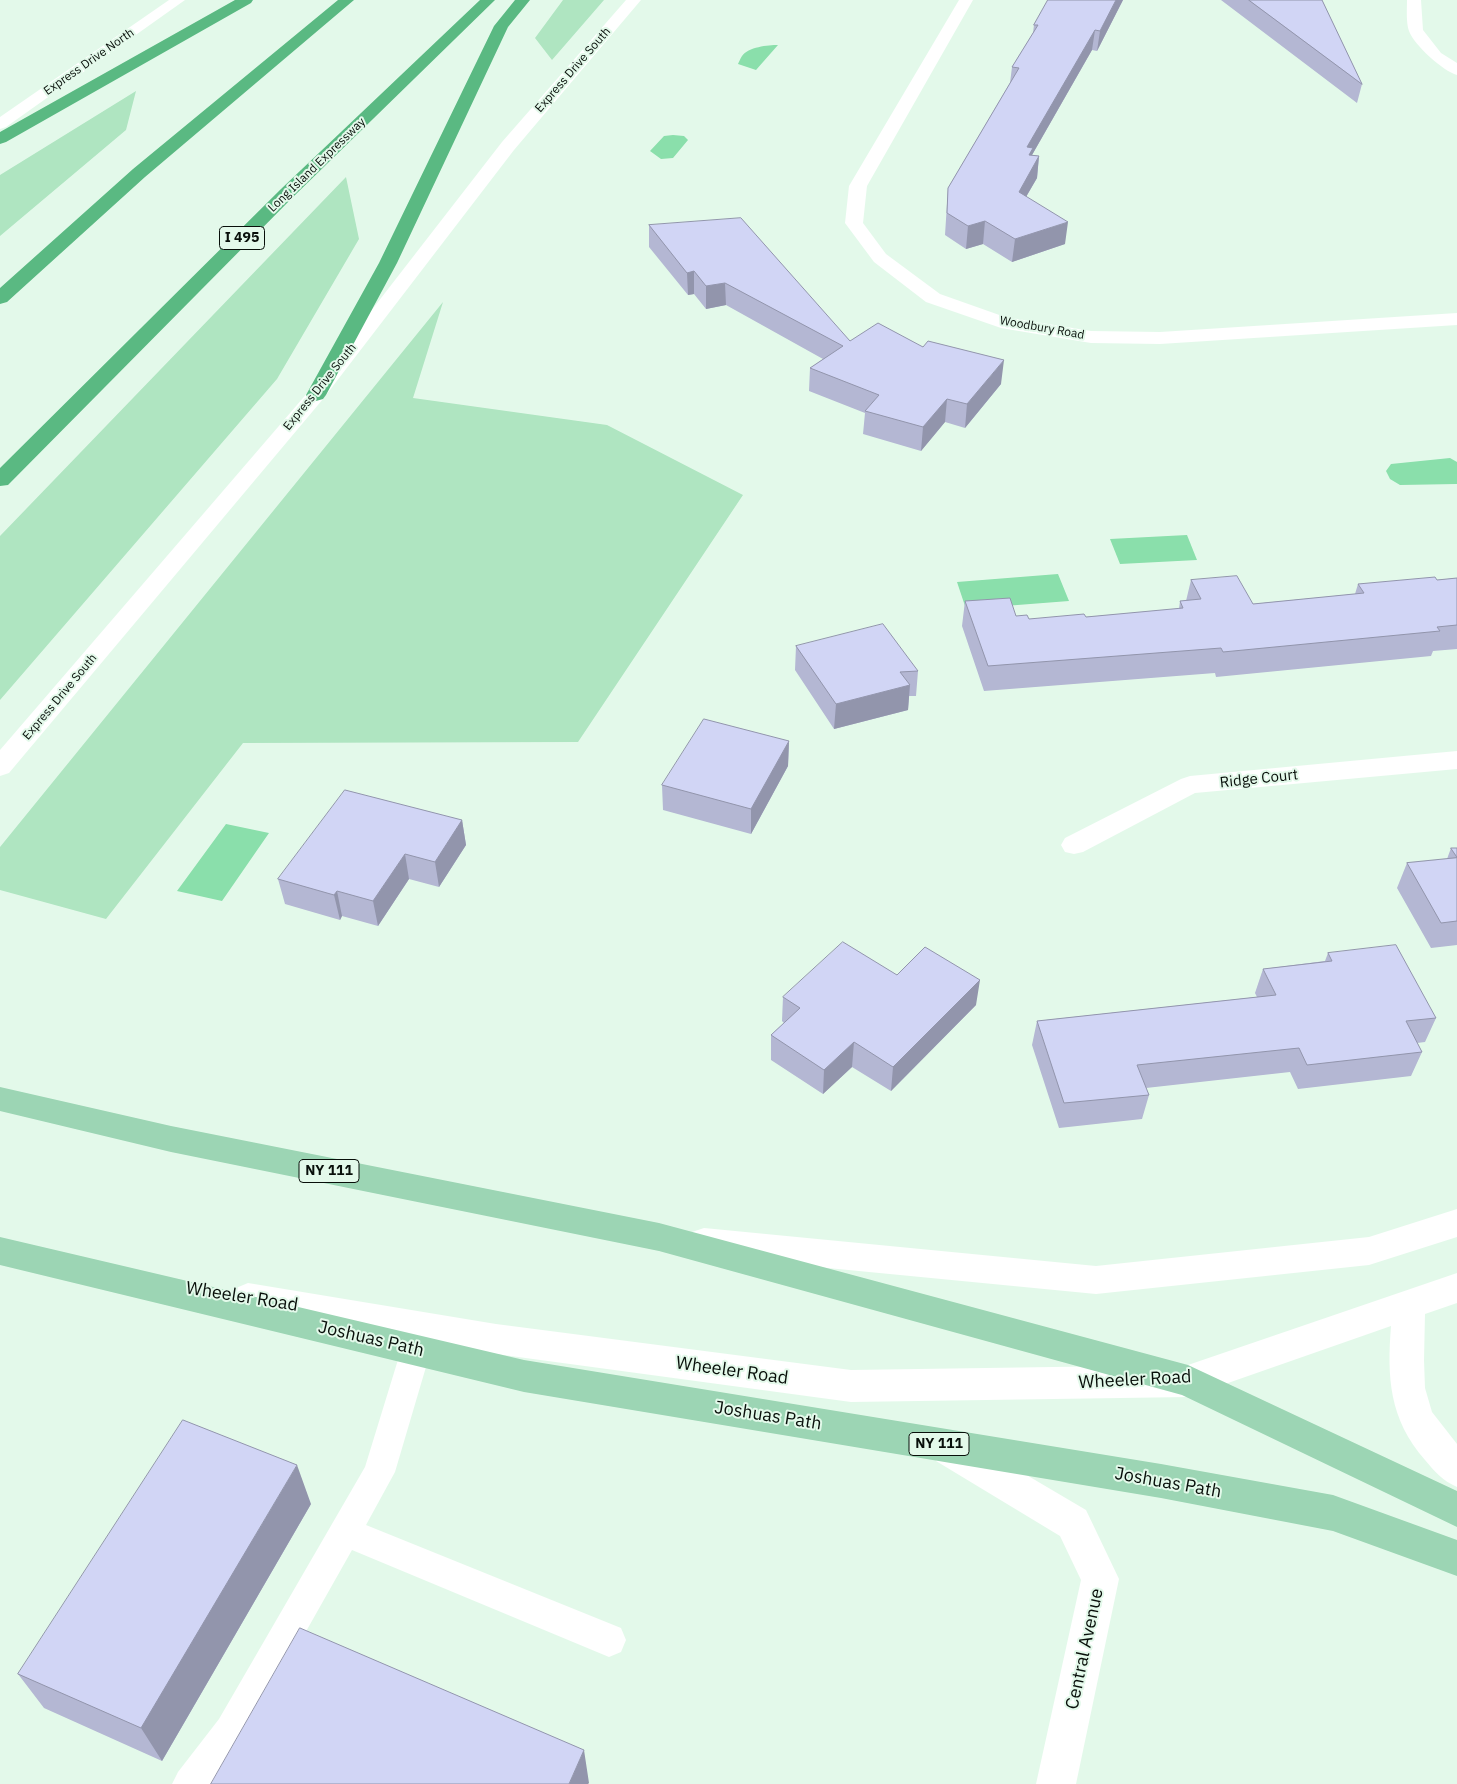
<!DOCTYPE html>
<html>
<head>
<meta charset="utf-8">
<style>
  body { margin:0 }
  canvas { display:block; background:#e3f9ea }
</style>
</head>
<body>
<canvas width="1457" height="1784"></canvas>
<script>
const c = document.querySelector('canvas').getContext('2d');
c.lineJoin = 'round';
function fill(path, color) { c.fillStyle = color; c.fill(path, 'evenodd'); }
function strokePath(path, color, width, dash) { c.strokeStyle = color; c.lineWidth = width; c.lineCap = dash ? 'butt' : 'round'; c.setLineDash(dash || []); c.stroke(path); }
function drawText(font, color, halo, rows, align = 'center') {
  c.font = font + ' "IBM Plex Sans",sans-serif'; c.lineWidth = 4; c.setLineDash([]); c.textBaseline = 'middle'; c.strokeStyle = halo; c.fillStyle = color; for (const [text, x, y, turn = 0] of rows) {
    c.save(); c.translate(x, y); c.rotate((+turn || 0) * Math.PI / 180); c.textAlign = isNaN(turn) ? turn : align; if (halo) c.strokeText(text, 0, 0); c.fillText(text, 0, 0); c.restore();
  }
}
const green = new Path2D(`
  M 563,0 L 604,0 L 552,60 L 535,38 Z
  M 136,91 L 126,130 L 0,236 L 0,175 Z
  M 346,177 L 359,239 L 277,379 L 0,700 L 0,536 Z
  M 443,302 L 413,398 L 607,425 L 743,495 L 578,742 L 243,743 L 106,919 L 0,890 L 0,847 Z`);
const water = new Path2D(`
  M 778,45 L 756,70 L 738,64 C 739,62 740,59 742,56 C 748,47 768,45 778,45 Z
  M 673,135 L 684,136 L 688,140 L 673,158 L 661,159 L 650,151 L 664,136 Z
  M 1450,458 L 1457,462 L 1457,484 L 1400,485 L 1390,479 L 1386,471 L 1391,464 Z
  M 1187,535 L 1197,560 L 1120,564 L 1110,539 Z
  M 1058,574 L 1069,601 L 966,609 L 957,582 Z
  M 226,824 L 269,833 L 222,901 L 177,891 Z`);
const lane = new Path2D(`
  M 416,1337 L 426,1341 L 431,1350 L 395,1472 L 366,1525 L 621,1628 L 626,1640 L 621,1652 L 609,1657 L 352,1550 L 243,1743 L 212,1784 L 172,1784 L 178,1772 L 219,1719 L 365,1467 L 401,1350 L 406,1341 Z`);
const street = new Path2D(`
  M 959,0 L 973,0 L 867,186 L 863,223 L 886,254 L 940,294 L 1005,317 L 1091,331 L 1160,332 L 1457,313 L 1457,325 L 1160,344 L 1091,343 L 1001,328 L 926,302 L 874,262 L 845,223 L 849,186 Z
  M 1407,0 L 1421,0 L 1423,30 L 1441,53 L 1457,63 L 1457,75 C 1443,71 1414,45 1409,31 C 1406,23 1407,9 1407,0 Z
  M 1457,751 L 1457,769 L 1195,793 L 1083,852 L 1074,854 L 1065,852 L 1061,845 L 1065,838 L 1181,779 L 1190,776 Z
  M 949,1432 L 962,1437 L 1086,1510 L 1119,1579 L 1076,1784 L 1036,1784 L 1081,1580 L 1060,1536 L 936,1461 L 931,1449 L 936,1437 Z`);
const secondary = new Path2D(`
  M 169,0 L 185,0 L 6,127 L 0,129 L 0,117 Z
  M 626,0 L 641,0 L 514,150 L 323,399 L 9,773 L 0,776 L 0,750 L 309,391 L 502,142 Z
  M 1457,1209 L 1457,1237 L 1369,1265 L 1096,1294 L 704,1256 L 692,1252 L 688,1242 L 692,1232 L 704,1228 L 1096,1266 L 1369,1237 Z
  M 1457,1273 L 1457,1303 L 1425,1314 L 1424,1360 L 1425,1388 L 1432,1412 L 1457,1444 L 1457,1487 C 1443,1481 1435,1472 1425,1460 C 1389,1419 1387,1377 1391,1326 L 1188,1397 L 851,1402 L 496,1354 L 248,1313 L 236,1308 L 231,1298 L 236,1288 L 248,1283 L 496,1324 L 851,1370 L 1188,1365 Z`);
const primary = new Path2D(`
  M 0,1087 L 171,1126 L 659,1223 L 1188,1365 L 1457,1491 L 1457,1527 L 1182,1395 L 659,1251 L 171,1152 L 0,1111 Z
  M 0,1237 L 524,1360 L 1161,1464 L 1333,1495 L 1457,1540 L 1457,1576 L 1333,1531 L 1161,1498 L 524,1392 L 0,1265 Z`);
const highway = new Path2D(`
  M 235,0 L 253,0 L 251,3 L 6,142 L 0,144 L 0,132 Z
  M 338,0 L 354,0 L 145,177 L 7,302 L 0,304 L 0,288 L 133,169 Z
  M 480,0 L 495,0 L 293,197 L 8,485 L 0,486 L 0,468 L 281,189 Z
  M 515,0 L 530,0 L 508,27 L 397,263 L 326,395 L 323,399 L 316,401 L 309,399 L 306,395 L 379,263 L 494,26 Z`);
const wall = new Path2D(`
  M 1048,0 L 1123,0 L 1097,51 L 1092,50 L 1032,155 L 1039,156 L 1037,178 L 1026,197 L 1065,244 L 1012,262 L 983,244 L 966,249 L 945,235 L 948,188 L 1010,83 L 1012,67 L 1033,33 L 1034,25 Z
  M 1221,0 L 1322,0 L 1362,84 L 1357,103 Z
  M 649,225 L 850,341 L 923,347 L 1001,384 L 965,428 L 945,422 L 921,451 L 863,434 L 865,413 L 809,391 L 810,368 L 823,359 L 726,305 L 706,309 L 694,294 L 688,295 L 649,247 Z
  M 1457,578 L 1457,649 L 1433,651 L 1431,656 L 1216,677 L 1215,673 L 984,691 L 962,626 L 965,601 L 1016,616 L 1029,619 L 1086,617 L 1179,609 L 1180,601 L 1186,601 L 1191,580 L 1253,604 L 1355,594 L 1358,584 L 1437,580 Z
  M 796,646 L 918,671 L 916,696 L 909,696 L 908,710 L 834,729 L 795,670 Z
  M 789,741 L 788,766 L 751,834 L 663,810 L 662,785 Z
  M 462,820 L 466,845 L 439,887 L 409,879 L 378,926 L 342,916 L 340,920 L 285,904 L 278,879 Z
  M 1451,848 L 1457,848 L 1457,945 L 1431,948 L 1397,888 L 1407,863 L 1447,859 Z
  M 1328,953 L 1436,1018 L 1425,1042 L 1417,1043 L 1422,1052 L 1411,1076 L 1298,1089 L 1290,1072 L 1146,1088 L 1149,1095 L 1142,1119 L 1059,1128 L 1032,1045 L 1037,1021 L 1257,997 L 1255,993 L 1263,969 L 1325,961 Z
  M 897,975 L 976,1005 L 891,1091 L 852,1067 L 823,1094 L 771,1060 L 771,1035 L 784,1023 L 782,1021 L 783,997 Z
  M 311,1504 L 162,1761 L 44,1708 L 18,1674 Z`);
const shadedWall = new Path2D(`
  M 1116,0 L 1123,0 L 1097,51 L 1100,31 Z
  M 1095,30 L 1092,50 L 1032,155 L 1030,169 L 1027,147 Z
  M 1039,156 L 1037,178 L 1016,214 L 1019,192 Z
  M 985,221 L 983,244 L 966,249 L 968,226 Z
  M 1068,222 L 1065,244 L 1012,262 L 1015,239 Z
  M 694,271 L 694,294 L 688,295 L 687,273 Z
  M 725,283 L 726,305 L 706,309 L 706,286 Z
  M 1004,360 L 1001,384 L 965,428 L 967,404 Z
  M 947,399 L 945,422 L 921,451 L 923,427 Z
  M 910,685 L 908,710 L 834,729 L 836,704 Z
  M 789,741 L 788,766 L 751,834 L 751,809 Z
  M 462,820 L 466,845 L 439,887 L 435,862 Z
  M 405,854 L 409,879 L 378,926 L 373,901 Z
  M 337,891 L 342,916 L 340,920 L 334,895 Z
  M 980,980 L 976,1005 L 891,1091 L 893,1067 Z
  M 854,1042 L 852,1067 L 823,1094 L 824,1070 Z
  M 297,1465 L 311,1504 L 162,1761 L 141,1728 Z
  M 584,1750 L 589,1783 L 588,1784 L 569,1784 Z`);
const building = new Path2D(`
  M 1048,0 L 1116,0 L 1100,31 L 1095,30 L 1027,147 L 1033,148 L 1029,155 L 1039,156 L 1019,192 L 1068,222 L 1015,239 L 985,221 L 968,226 L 947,213 L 948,188 L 1019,68 L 1012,67 L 1038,25 L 1034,25 Z
  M 1249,0 L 1322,0 L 1362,84 Z
  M 741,218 L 850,341 L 878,323 L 923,347 L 928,341 L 1004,360 L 967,404 L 947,399 L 923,427 L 865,411 L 879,395 L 810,368 L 843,346 L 725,283 L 706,286 L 694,271 L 687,273 L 649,225 Z
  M 1237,576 L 1253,604 L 1364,593 L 1358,584 L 1435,577 L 1437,580 L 1457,578 L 1457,625 L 1437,627 L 1440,631 L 1223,652 L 1221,648 L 988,666 L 965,601 L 1010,598 L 1016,616 L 1027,615 L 1029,619 L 1084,614 L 1086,617 L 1183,608 L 1180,601 L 1201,599 L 1191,580 Z
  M 883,624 L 918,671 L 900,672 L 910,685 L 836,704 L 796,646 Z
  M 704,719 L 789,741 L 751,809 L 662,785 Z
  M 345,790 L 462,820 L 435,862 L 405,854 L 373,901 L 337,891 L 334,895 L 278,879 Z
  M 1451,848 L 1457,848 L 1457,857 Z
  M 1457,858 L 1457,921 L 1441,923 L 1407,863 Z
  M 843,942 L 897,975 L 925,947 L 980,980 L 893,1067 L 854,1042 L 824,1070 L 771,1035 L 800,1008 L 783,997 Z
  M 1396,945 L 1436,1018 L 1406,1021 L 1422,1052 L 1307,1065 L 1299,1048 L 1137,1065 L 1149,1095 L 1064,1103 L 1037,1021 L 1276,995 L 1263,969 L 1332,961 L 1328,953 Z
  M 183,1420 L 297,1465 L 141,1728 L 18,1674 Z
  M 300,1628 L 584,1750 L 569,1784 L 211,1784 Z`);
const farStreetnames = [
  ["Express Drive North",89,62,-35],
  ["Express Drive South",573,70,-49],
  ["Long Island Expressway",317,165,-44],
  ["Woodbury Road",1042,328,10],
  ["Express Drive South",320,387,-51],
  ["Express Drive South",60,697,-50]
];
const shields = [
  [242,238,45],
  [329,1171,60],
  [939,1444,60]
];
const shieldNames = [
  ["I 495",242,238],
  ["NY 111",329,1171],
  ["NY 111",939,1444]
];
const streetNames = [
  ["Ridge Court",1259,779,-6]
];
const nearStreetnames = [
  ["Wheeler Road",242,1297,9],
  ["Joshuas Path",371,1339,13],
  ["Wheeler Road",732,1371,8],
  ["Wheeler Road",1135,1380,-3],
  ["Joshuas Path",768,1416,9],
  ["Joshuas Path",1168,1483,10],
  ["Central Avenue",1085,1649,-78]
];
fill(green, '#afe5c1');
fill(water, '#8adfab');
fill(lane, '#fff');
fill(street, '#fff');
fill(secondary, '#fff');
fill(primary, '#9cd5b4');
fill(highway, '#5ab982');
fill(wall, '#b4b7d3');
fill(shadedWall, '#9295ac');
fill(building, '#d1d5f5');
strokePath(building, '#9295ac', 1);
drawText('12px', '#080f0a', '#e3f9ea', farStreetnames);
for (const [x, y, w] of shields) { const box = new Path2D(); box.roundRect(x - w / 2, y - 11.5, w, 23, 4); c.fillStyle = '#e3f9ea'; c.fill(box); strokePath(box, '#080f0a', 1); }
drawText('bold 14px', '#080f0a', null, shieldNames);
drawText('15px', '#080f0a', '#e3f9ea', streetNames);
drawText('18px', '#080f0a', '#e3f9ea', nearStreetnames);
</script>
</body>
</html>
